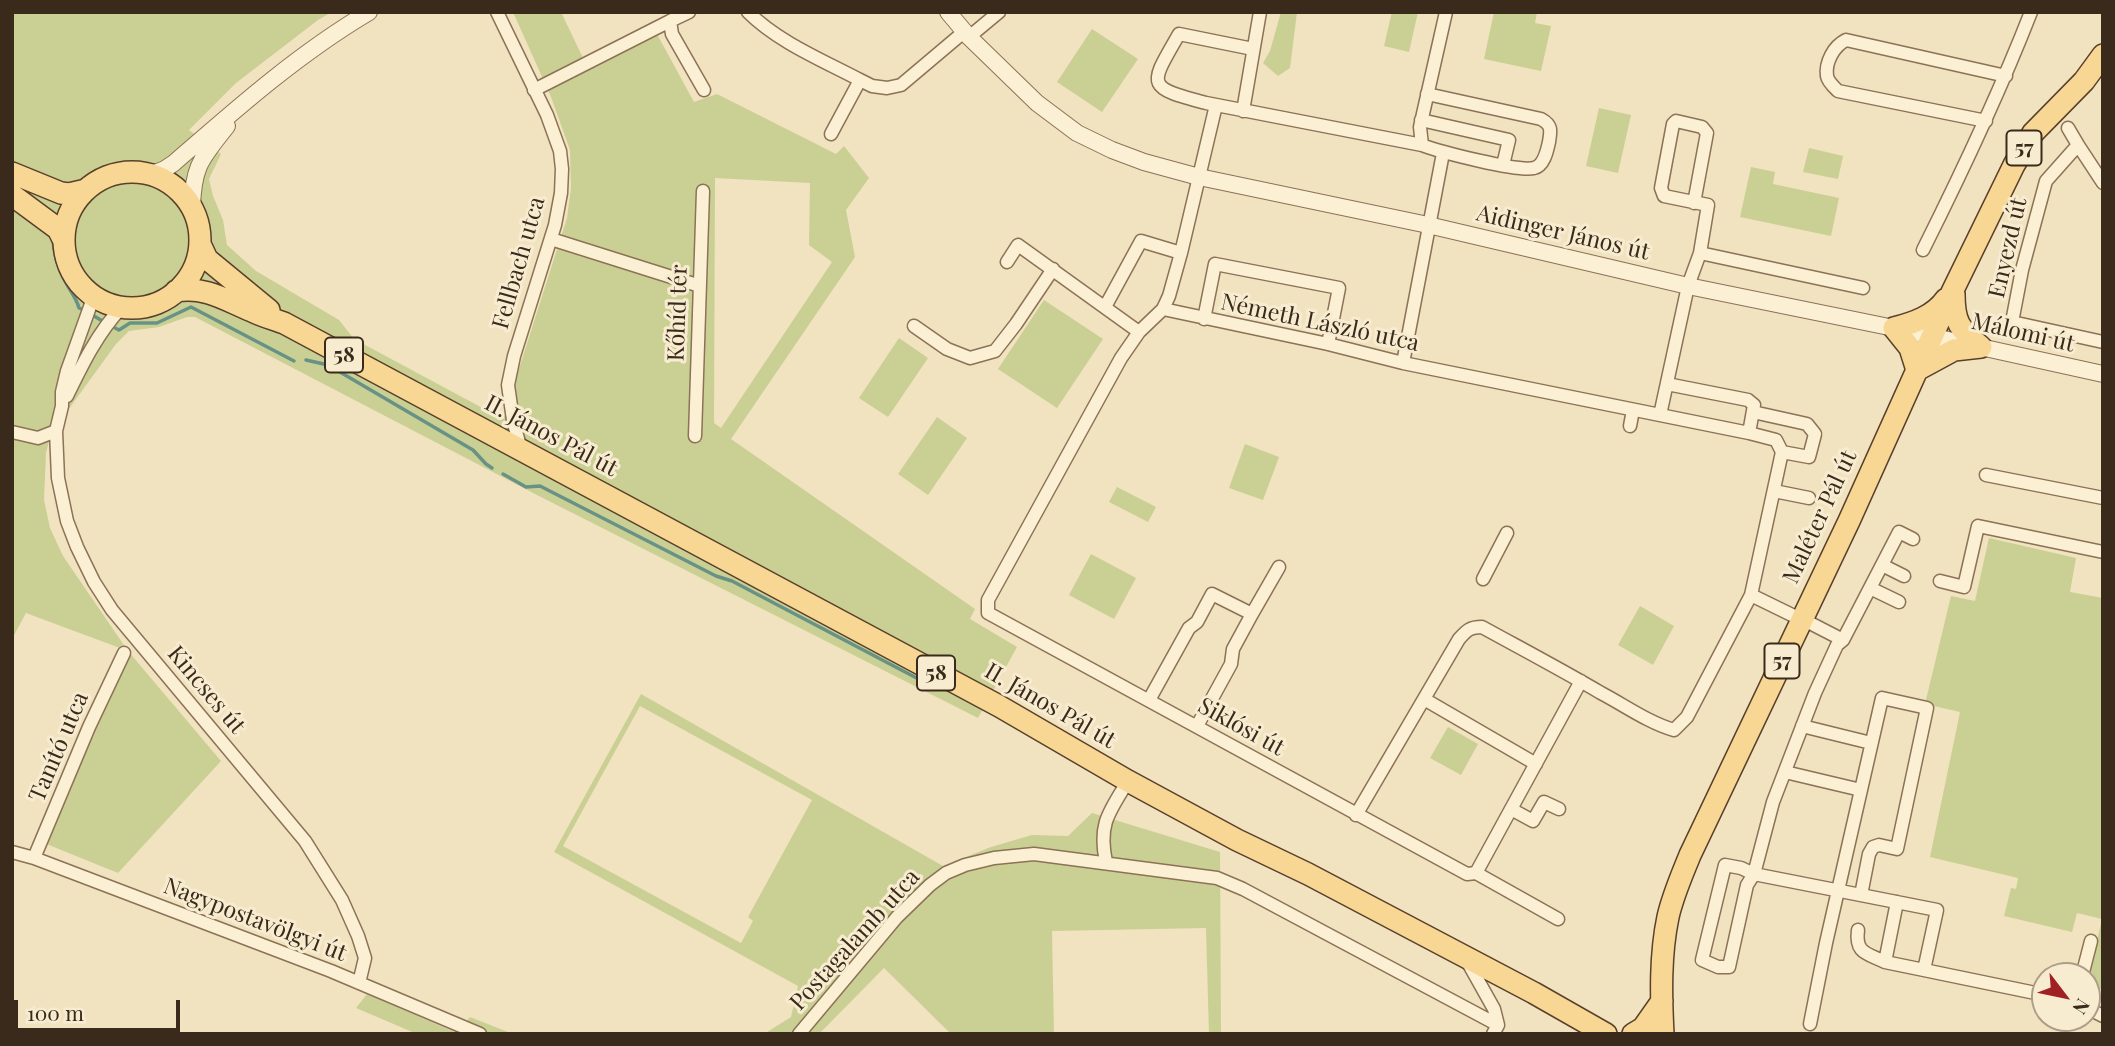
<!DOCTYPE html>
<html>
<head>
<meta charset="utf-8">
<style>
  body { margin:0 }
  #map { position:relative; width:2115px; height:1046px; overflow:hidden; background:#f1e2c0; font-family:"Playfair Display",serif }
  canvas { display:block }
  .frame { position:absolute; inset:0; border:14px solid #3a2a1c; pointer-events:none }
  .north { position:absolute; left:2031px; top:962px; width:70px; height:70px; box-sizing:border-box; background:#f8ecd0; border:2px solid #ac9e88; border-radius:50%; rotate:122deg; font-size:19px; font-weight:700; line-height:28px; text-align:center; color:#3a2a1c }
  .north::after { content:''; display:block; margin:auto; width:24px; height:32px; background:#a02124; clip-path:polygon(50% 0,100% 100%,50% 72%,0 100%) }
  .scale { position:absolute; left:14px; top:1000px; width:166px; height:32px; box-sizing:border-box; border:4px solid #3a2a1c; border-top:0; padding-left:9px; font-size:21px; line-height:24px; white-space:nowrap; color:#3a2a1c; -webkit-text-stroke:5px #f8ecd0; paint-order:stroke }
</style>
</head>
<body>
<div id="map">
<canvas width="2115" height="1046"></canvas>
<div class="frame"></div>
<div class="north">N</div>
<div class="scale">100 m</div>
</div>
<script>
const c = document.querySelector('canvas').getContext('2d');
c.lineJoin = 'round';
function fill(path, color) { c.fillStyle = color; c.fill(path, 'evenodd'); }
function strokePath(path, color, width, dash) { c.strokeStyle = color; c.lineWidth = width; c.lineCap = dash ? 'butt' : 'round'; c.setLineDash(dash || []); c.stroke(path); }
function drawText(font, color, halo, rows, align = 'center') {
  c.font = font + ' "Playfair Display",serif'; c.lineWidth = 6; c.setLineDash([]); c.textBaseline = 'middle'; c.strokeStyle = halo; c.fillStyle = color; for (const [text, x, y, turn = 0] of rows) {
    c.save(); c.translate(x, y); c.rotate((+turn || 0) * Math.PI / 180); c.textAlign = isNaN(turn) ? turn : align; if (halo) c.strokeText(text, 0, 0); c.fillText(text, 0, 0); c.restore();
  }
}
const green = new Path2D(`
  M 12,12 L 332,12 L 318,20 L 236,83 L 189,130 L 221,154 L 209,179 L 213,196 L 223,220 L 227,245 L 256,271 L 339,320 L 354,339 L 503,419 L 567,218 L 571,188 L 570,150 L 551,97 L 513,12 L 561,12 L 584,60 L 652,25 L 694,102 L 717,94 L 836,154 L 844,146 L 869,178 L 846,210 L 855,257 L 731,439 L 975,609 L 970,619 L 1017,647 L 978,718 L 537,495 L 195,317 L 187,317 L 159,327 L 129,331 L 116,344 L 63,417 L 49,441 L 46,453 L 44,500 L 50,528 L 63,556 L 128,651 L 221,761 L 118,873 L 44,843 L 128,651 L 26,613 L 12,639 ZM 715,178 L 810,183 L 809,245 L 832,262 L 721,428 L 714,423 Z
  M 1281,12 L 1297,12 L 1290,68 L 1278,76 L 1263,63 L 1270,51 Z
  M 1392,12 L 1418,12 L 1409,52 L 1384,46 Z
  M 1494,12 L 1537,12 L 1535,23 L 1551,26 L 1541,71 L 1484,59 Z
  M 1092,29 L 1138,59 L 1102,112 L 1057,82 Z
  M 1599,108 L 1631,115 L 1618,173 L 1586,166 Z
  M 1809,148 L 1843,156 L 1838,179 L 1803,172 Z
  M 1751,167 L 1775,172 L 1773,184 L 1839,198 L 1831,236 L 1740,217 Z
  M 1044,300 L 1103,339 L 1057,408 L 998,369 Z
  M 899,338 L 928,358 L 888,417 L 859,398 Z
  M 937,417 L 967,438 L 928,495 L 898,474 Z
  M 1245,444 L 1279,457 L 1263,500 L 1229,488 Z
  M 1117,487 L 1156,507 L 1148,522 L 1109,502 Z
  M 1989,538 L 2076,558 L 2070,592 L 2103,598 L 2103,990 L 2087,984 L 2102,919 L 2077,913 L 2072,932 L 2004,916 L 2011,888 L 2016,889 L 2018,878 L 1930,857 L 1960,712 L 1925,704 L 1951,596 L 1975,601 Z
  M 1091,554 L 1136,578 L 1114,619 L 1069,595 Z
  M 1640,606 L 1674,626 L 1653,665 L 1618,645 Z
  M 641,694 L 943,866 L 991,847 L 1032,835 L 1068,836 L 1092,813 L 1220,852 L 1221,1034 L 1209,1034 L 1206,928 L 1052,931 L 1054,1034 L 951,1034 L 884,968 L 819,1034 L 764,1034 L 791,1017 L 798,986 L 554,852 ZM 640,706 L 812,800 L 748,917 L 753,921 L 741,943 L 563,846 Z
  M 1448,727 L 1478,744 L 1461,775 L 1430,758 Z
  M 367,994 L 457,1033 L 470,1017 L 513,1034 L 417,1034 L 356,1008 Z`);
const stream = new Path2D(`
  M 53,241 C 55,255 57,268 65,281 C 70,291 76,297 79,308 L 84,310
  M 94,316 L 104,322
  M 115,328 L 119,330 L 130,323 L 157,323 L 191,307 L 294,361
  M 306,360 L 328,365 L 473,450 L 486,464 L 492,468
  M 503,474 L 526,487 L 540,486 L 716,576 L 732,581 L 928,684`);
const minor = new Path2D(`
  M 497,12 L 547,115 L 560,151 L 562,169 L 561,193 L 555,225 L 514,356 L 508,385 L 513,420 L 521,450
  M 689,12 L 670,21 L 672,34 L 704,90
  M 748,12 C 778,42 822,60 860,80 L 872,86 L 887,88 L 901,85 L 965,31
  M 969,37 L 999,12
  M 1253,49 L 1179,34 C 1149,86 1145,87 1206,103 L 1422,145 C 1440,152 1518,172 1534,168 C 1544,166 1547,151 1549,142 C 1551,130 1552,125 1541,119 L 1427,94
  M 534,90 L 670,21
  M 1243,111 L 1260,12
  M 1421,120 L 1509,140 L 1503,165
  M 1986,121 L 1838,91 C 1834,87 1828,82 1827,76 C 1825,62 1834,46 1846,40 L 2006,76
  M 2068,128 L 2078,145
  M 831,134 L 860,80
  M 1422,145 L 1420,127 L 1446,12
  M 2103,183 L 2078,145 L 2046,181 L 2022,270 L 2012,322 L 2103,342
  M 551,239 L 700,286
  M 1923,250 C 1962,172 1999,94 2031,12
  M 1700,253 L 1863,288
  M 1007,262 L 1018,245 L 1139,332
  M 83,288 L 90,299 L 91,304 L 67,371 L 62,392 L 62,406 L 56,431 L 58,478 L 67,521 L 77,547 L 94,582 L 112,610 L 305,841 L 342,900 L 358,936 L 365,958 L 359,983
  M 1105,307 L 1141,241 L 1181,253
  M 1163,309 L 1169,296 L 1181,253 L 1216,105
  M 1204,319 L 1215,264 L 1339,288 L 1328,344
  M 914,326 L 947,349 L 970,358 L 995,351 L 1016,324 L 1053,269
  M 1403,363 L 1443,153
  M 1667,384 L 1748,400 L 1754,405 L 1749,433
  M 67,396 C 82,365 98,332 122,307
  M 1753,412 L 1807,424 L 1815,434 L 1809,457 L 1782,452
  M 1660,415 L 1688,286 L 1700,253 L 1708,205 L 1664,196 L 1661,188 L 1673,124 L 1676,121 L 1702,127 L 1707,133 L 1694,203
  M 1630,426 L 1633,410
  M 12,432 L 38,438 L 56,431
  M 695,436 L 703,191
  M 1986,475 L 2103,498
  M 1774,491 L 1809,498
  M 1913,539 L 1899,532 L 1843,640 L 1837,645 L 1815,693 L 1773,802 L 1754,874 L 1937,910 L 1924,970 L 2045,995
  M 1882,565 L 1904,576
  M 1483,579 L 1507,533
  M 1940,581 L 1964,587 L 1978,526 L 2103,552
  M 1870,588 L 1899,602
  M 1751,595 L 1794,616 L 1800,623 L 1810,623 L 1843,640
  M 1252,614 L 1279,567
  M 1424,699 L 1536,764
  M 1149,700 L 1189,628 L 1197,622 L 1212,594 L 1252,614 L 1233,649 L 1231,664 L 1197,726
  M 1802,726 L 1871,743
  M 1785,772 L 1861,790
  M 1511,809 L 1533,821 L 1544,802 L 1559,809
  M 1356,815 L 1459,639 C 1467,630 1470,627 1482,627 C 1522,649 1562,670 1601,693 C 1624,705 1649,723 1674,730 L 1687,717 L 1751,595 L 1782,452 L 1776,440 L 1749,433 L 1403,363 L 1328,344 L 1163,309 L 1139,332 L 1121,358 L 988,600 L 988,613 L 1467,874 L 1476,873 L 1581,681
  M 12,852 L 34,858 L 331,971 L 480,1034
  M 34,858 L 89,727 L 124,653
  M 1106,862 C 1098,824 1109,812 1128,781
  M 1725,865 L 1741,868 L 1754,874 L 1747,885 L 1729,967 L 1718,967 L 1702,960 Z
  M 1476,873 L 1558,919
  M 1897,902 L 1885,962 L 1924,970
  M 1858,930 C 1855,953 1866,953 1885,962
  M 1466,959 L 1494,1009 L 1498,1025 L 1493,1034
  M 2082,976 L 2091,941
  M 2087,1008 L 2103,1016
  M 1810,1024 L 1826,943 L 1882,698 L 1927,708 L 1897,849 L 1879,845 L 1873,847 L 1869,854 L 1861,895
  M 799,1034 L 897,917 L 930,885 L 946,873 L 965,865 L 994,858 L 1034,854 L 1217,878 L 1243,889 L 1498,1025`);
const tertiary = new Path2D(`
  M 948,12 L 969,37 L 1037,103 L 1077,133 L 1112,150 L 1144,162 L 1199,177 L 1428,225 L 1688,286 L 1894,328 L 2103,374
  M 150,175 L 165,169 L 174,163 C 236,109 298,54 369,12
  M 192,208 C 193,165 202,158 227,126`);
const primary = new Path2D(`
  M64 240a68 68 0 1 1 136 0a68 68 0 1 1-136 0Z
  M 12,173 L 61,193 L 69,194 L 86,190
  M 12,195 L 58,229 L 64,241
  M 200,244 L 207,259 L 269,310
  M 176,291 C 206,286 225,300 252,311 C 262,316 273,319 284,323 L 999,706 L 1128,781 L 1237,840 L 1308,874 L 1534,993 L 1606,1034
  M 1954,294 C 1954,322 1959,329 1981,347
  M 1894,328 C 1914,323 1934,316 1946,299
  M 1894,328 L 1910,348 L 1917,370
  M 1917,370 L 1954,350 L 1981,347
  M 1633,1034 L 1643,1028 L 1662,1001
  M 1663,1034 C 1661,996 1660,955 1668,917 C 1673,895 1682,875 1690,855 L 1849,521 L 1953,290 L 2014,165 L 2033,133 L 2084,81 L 2103,55`);
const shields = [
  [2024,148,35],
  [344,355,38],
  [1782,661,35],
  [936,673,38]
];
const shieldNames = [
  ["57",2024,148],
  ["58",344,355],
  ["57",1782,661],
  ["58",936,673]
];
const streetNames = [
  ["Aidinger János út",1563,233,13],
  ["Enyezd út",2008,248,-77],
  ["Fellbach utca",519,263,-74],
  ["Kőhíd tér",678,313,-88],
  ["Németh László utca",1320,323,12],
  ["Málomi út",2023,333,13],
  ["II. János Pál út",551,436,28],
  ["Maléter Pál út",1820,517,-65],
  ["Kincses út",206,690,50],
  ["II. János Pál út",1050,706,30],
  ["Siklósi út",1241,727,29],
  ["Tanító utca",59,747,-67],
  ["Nagypostavölgyi út",255,920,21],
  ["Postagalamb utca",855,940,-48]
];
fill(green, '#cad093');
strokePath(stream, '#699287', 3.5);
strokePath(minor, '#8c7256', 15);
strokePath(tertiary, '#8c7256', 18);
strokePath(primary, '#59402b', 24);
strokePath(minor, '#fbefd4', 12);
strokePath(tertiary, '#fbefd4', 16);
strokePath(primary, '#f8d794', 21);
for (const [x, y, w] of shields) { const box = new Path2D(); box.roundRect(x - w / 2, y - 17.5, w, 35, 5); c.fillStyle = '#f8ecd0'; c.fill(box); strokePath(box, '#3a2a1c', 2); }
drawText('bold 21px', '#3a2a1c', null, shieldNames);
drawText('23px', '#3a2a1c', '#f8ecd0', streetNames);
</script>
</body>
</html>
